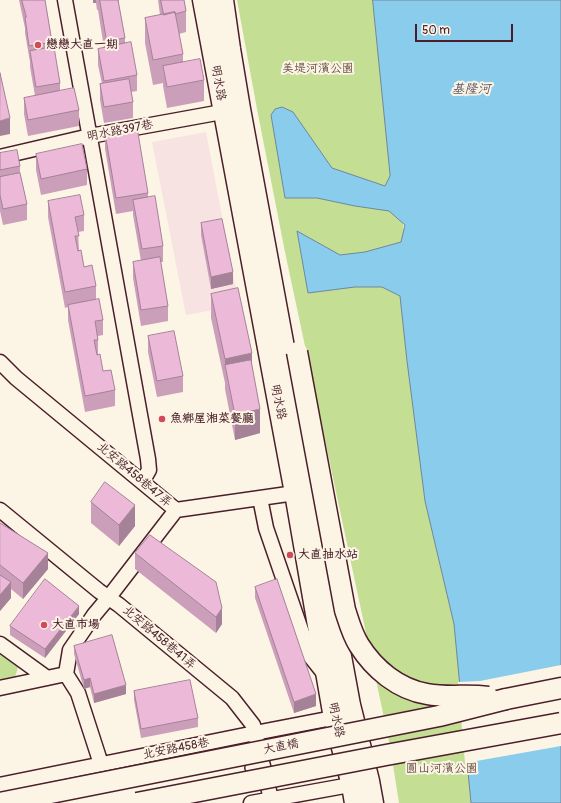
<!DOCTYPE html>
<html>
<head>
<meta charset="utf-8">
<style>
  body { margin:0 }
  #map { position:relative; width:561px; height:803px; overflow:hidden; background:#fcf5e5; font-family:Pangolin,sans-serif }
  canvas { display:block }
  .scale { position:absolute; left:415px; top:24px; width:98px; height:18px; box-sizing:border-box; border:2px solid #4a1f2b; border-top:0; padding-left:5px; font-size:12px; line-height:14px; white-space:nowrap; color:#4a1f2b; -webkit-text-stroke:3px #fcf5e5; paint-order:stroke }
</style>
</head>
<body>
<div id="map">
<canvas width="561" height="803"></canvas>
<div class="scale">50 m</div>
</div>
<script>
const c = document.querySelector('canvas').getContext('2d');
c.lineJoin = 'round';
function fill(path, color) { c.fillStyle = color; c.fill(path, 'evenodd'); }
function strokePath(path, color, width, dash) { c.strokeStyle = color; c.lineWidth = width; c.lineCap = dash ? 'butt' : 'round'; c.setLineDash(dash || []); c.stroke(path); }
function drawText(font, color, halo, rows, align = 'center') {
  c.font = font + ' Pangolin,"LXGW WenKai TC",sans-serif'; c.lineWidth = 4; c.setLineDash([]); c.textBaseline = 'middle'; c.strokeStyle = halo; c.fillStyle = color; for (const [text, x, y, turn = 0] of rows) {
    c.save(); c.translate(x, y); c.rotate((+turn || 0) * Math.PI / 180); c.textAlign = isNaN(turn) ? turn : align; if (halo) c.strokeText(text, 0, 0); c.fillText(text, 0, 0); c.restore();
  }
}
const built = new Path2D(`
  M 206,132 L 239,305 L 186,315 L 152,142 Z`);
const green = new Path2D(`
  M 237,0 L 379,0 L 414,324 L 480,803 L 399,803 L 390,746 L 285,252 L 257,109 Z
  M 0,653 L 18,667 L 15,678 L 0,682 Z`);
const water = new Path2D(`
  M 373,0 L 561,0 L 561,803 L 471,803 L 454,624 L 425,501 L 407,361 L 400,296 L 382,287 L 355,287 L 308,293 L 297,231 L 340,255 L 365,252 L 401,242 L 405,225 L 389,211 L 355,206 L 317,198 L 285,198 L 271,115 L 275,109 L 282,107 L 293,112 L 332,168 L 385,186 L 390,176 Z`);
const pier = new Path2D(`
  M 561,665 L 561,746 L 465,763 L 458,682 L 480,681 Z`);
const lane = new Path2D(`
  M 249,768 L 263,766`);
const street = new Path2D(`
  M 65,0 L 148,459 L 149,470 L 142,482
  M 0,157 L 90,136 L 233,110
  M 0,362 L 16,378 L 176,510 L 295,493
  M 260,498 L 266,528 L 310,656 L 326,676
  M 0,510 L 99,591 L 119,605 L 232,698 L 253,725 L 271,799
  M 0,644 L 47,678
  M 66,674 L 78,693 L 101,764
  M 0,688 L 66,674 L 70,650 L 94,615 L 109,597 L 176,510
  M 0,785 L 255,733 L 343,716
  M 251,803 L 361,783`);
const secondary = new Path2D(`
  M 203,0 L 295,493 L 334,718 L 352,785 L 355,803
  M 223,0 L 230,49 L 240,109 L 350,705 L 369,781 L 373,803
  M 506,699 L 561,688`);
const secondaryBridge = new Path2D(`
  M 297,352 L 345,610 C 349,622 352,634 359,645 C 374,669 398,689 427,694 C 448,698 467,694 488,697
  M 0,803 L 439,716 L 506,699
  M 137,803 L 386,755 L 561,723`);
const wall = new Path2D(`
  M 19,0 L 45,0 L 52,42 L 52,48 L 60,83 L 60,91 L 79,110 L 79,126 L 28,136 L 24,114 L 24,98 L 35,96 L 30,67 L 30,62 L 25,33 L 25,28 Z
  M 93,0 L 119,0 L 119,6 L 125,38 L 125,44 L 137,75 L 137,91 L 131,92 L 133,102 L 133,118 L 104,123 L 100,100 L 100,84 L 102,84 L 98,65 L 98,49 L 104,48 L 98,10 L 97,10 L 96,3 L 93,3 Z
  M 158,0 L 184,0 L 186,11 L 186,32 L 179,34 L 183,54 L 183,62 L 204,80 L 204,101 L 167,108 L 163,86 L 163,83 L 153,85 L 145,43 L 145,18 L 160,15 Z
  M 105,133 L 148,193 L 148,197 L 163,246 L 163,262 L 160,262 L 168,306 L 168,321 L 141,326 L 133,278 L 133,262 L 141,261 L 133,215 L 133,211 L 116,214 L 105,149 Z
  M 0,153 L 20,166 L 20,173 L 27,204 L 27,220 L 3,225 L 0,211 Z
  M 36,154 L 87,169 L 87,185 L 41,195 L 36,170 Z
  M 48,201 L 84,215 L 84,231 L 78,232 L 79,250 L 84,267 L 96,286 L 96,299 L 103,320 L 103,335 L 98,336 L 98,355 L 103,371 L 115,390 L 115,406 L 85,412 L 68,320 L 68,307 L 65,308 L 48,217 Z
  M 201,223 L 233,284 L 211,289 L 201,235 Z
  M 211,294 L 252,367 L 260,433 L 235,440 L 225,389 L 225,383 L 211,318 Z
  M 148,336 L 183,376 L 183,392 L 157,397 L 148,352 Z
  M 91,502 L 135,526 L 119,546 L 91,523 Z
  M 0,523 L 48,569 L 23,599 L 11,589 L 11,598 L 0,611 Z
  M 150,535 L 222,624 L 216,633 L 135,569 L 135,553 Z
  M 255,587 L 316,706 L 294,713 L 255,598 Z
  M 79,614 L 45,658 L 10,635 L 10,626 Z
  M 74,646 L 126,694 L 94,703 L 90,687 L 84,689 L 74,654 Z
  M 134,691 L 198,718 L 198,727 L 141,738 L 134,700 Z`);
const shadedWall = new Path2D(`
  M 93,0 L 96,0 L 96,3 L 93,3 Z
  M 10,118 L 10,134 L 0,136 L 0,121 Z
  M 233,272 L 233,284 L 211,289 L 211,277 Z
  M 252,353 L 252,377 L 225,365 L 225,359 Z
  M 260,409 L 260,433 L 235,440 L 235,415 Z
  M 135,505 L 135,526 L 119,546 L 119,525 Z
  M 48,553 L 48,569 L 23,599 L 23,583 Z
  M 11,582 L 11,598 L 0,611 L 0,595 Z
  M 79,606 L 79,614 L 45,658 L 45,649 Z
  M 222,608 L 222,624 L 216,633 L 216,617 Z
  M 90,678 L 90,687 L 84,689 L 84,680 Z
  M 126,685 L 126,694 L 94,703 L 94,694 Z
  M 316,694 L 316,706 L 294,713 L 294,702 Z`);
const building = new Path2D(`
  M 22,0 L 45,0 L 52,42 L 29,46 L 25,17 L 26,17 Z
  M 100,0 L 118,0 L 125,38 L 107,41 Z
  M 161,0 L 184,0 L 186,11 L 175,14 L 175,12 L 164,15 Z
  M 175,12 L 183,54 L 153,60 L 145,18 Z
  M 131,42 L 137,75 L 104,81 L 98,49 Z
  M 54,47 L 60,83 L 36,87 L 30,51 Z
  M 200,59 L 204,80 L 167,87 L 163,66 Z
  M 0,73 L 10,118 L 0,121 Z
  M 129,79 L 133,102 L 104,107 L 100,84 Z
  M 74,88 L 79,110 L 28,120 L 24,98 Z
  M 137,127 L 148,193 L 116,198 L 105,133 Z
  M 82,144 L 87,169 L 41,179 L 36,154 Z
  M 17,150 L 20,166 L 0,170 L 0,153 Z
  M 20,173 L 27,204 L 3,209 L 0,195 L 0,177 Z
  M 80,195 L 84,215 L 75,217 L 79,236 L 75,236 L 78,251 L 81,250 L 84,267 L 92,265 L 96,286 L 65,292 L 48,201 Z
  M 155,196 L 163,246 L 142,249 L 133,200 Z
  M 222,219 L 233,272 L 211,277 L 201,223 Z
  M 160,257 L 168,306 L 141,310 L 133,262 Z
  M 238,288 L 252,353 L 225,359 L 211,294 Z
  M 99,299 L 103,320 L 95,321 L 98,340 L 94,340 L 97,355 L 100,354 L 103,371 L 111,370 L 115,390 L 85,396 L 68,305 Z
  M 174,331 L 183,376 L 157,381 L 148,336 Z
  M 251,360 L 260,409 L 235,415 L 225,365 Z
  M 105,482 L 135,505 L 119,525 L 91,502 Z
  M 0,523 L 48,553 L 23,583 L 0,565 Z
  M 150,535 L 216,582 L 222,608 L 216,617 L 135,553 Z
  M 0,575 L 11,582 L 0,595 Z
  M 45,579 L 79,606 L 45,649 L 10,626 Z
  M 277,579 L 316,694 L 294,702 L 255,587 Z
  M 112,635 L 126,685 L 94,694 L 90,678 L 84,680 L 74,646 Z
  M 190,680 L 198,718 L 141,729 L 134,691 Z`);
const markers = [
  [38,45,4,"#d1495b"],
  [162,419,4,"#d1495b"],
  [290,555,4,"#d1495b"],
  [44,625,4,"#d1495b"]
];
const poiNames = [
  ["戀戀大直一期",46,45],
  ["魚鄉屋湘菜餐廳",170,419],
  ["大直抽水站",298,555],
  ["大直市場",52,625]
];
const parkNames = [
  ["美堤河濱公園",318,69],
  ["圓山河濱公園",442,769]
];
const streetNames = [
  ["明水路",218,83,80],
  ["明水路397巷",120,131,-11],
  ["明水路",278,402,79],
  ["北安路458巷47弄",134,475,40],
  ["北安路458巷41弄",159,638,40],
  ["明水路",336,720,78],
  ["大直橋",281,747,-11],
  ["北安路458巷",176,749,-11]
];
const waterNames = [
  ["基隆河",471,90]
];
fill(built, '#f7e3e1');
fill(green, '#c4de94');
fill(water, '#89cceb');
strokePath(water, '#70879e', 1);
fill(pier, '#fcf5e5');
strokePath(lane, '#4a1f2b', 10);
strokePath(street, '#4a1f2b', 17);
strokePath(secondary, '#4a1f2b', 23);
strokePath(lane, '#fcf5e5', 7);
strokePath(street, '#fcf5e5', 14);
strokePath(secondary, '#fcf5e5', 20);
strokePath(secondaryBridge, '#4a1f2b', 23, []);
strokePath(secondaryBridge, '#fcf5e5', 20);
fill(wall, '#cb9fba');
fill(shadedWall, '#a58297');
fill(building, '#ecb9d8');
strokePath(building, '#a58297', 1);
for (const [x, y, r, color] of markers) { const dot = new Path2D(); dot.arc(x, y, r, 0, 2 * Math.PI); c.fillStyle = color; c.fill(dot); strokePath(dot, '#fcf5e5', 1.5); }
drawText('bold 12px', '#4a1f2b', '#fcf5e5', poiNames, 'left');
drawText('12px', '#684f45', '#fcf5e5', parkNames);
drawText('12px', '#4a1f2b', '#fcf5e5', streetNames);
drawText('italic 13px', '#5d5365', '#fcf5e5', waterNames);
</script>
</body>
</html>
